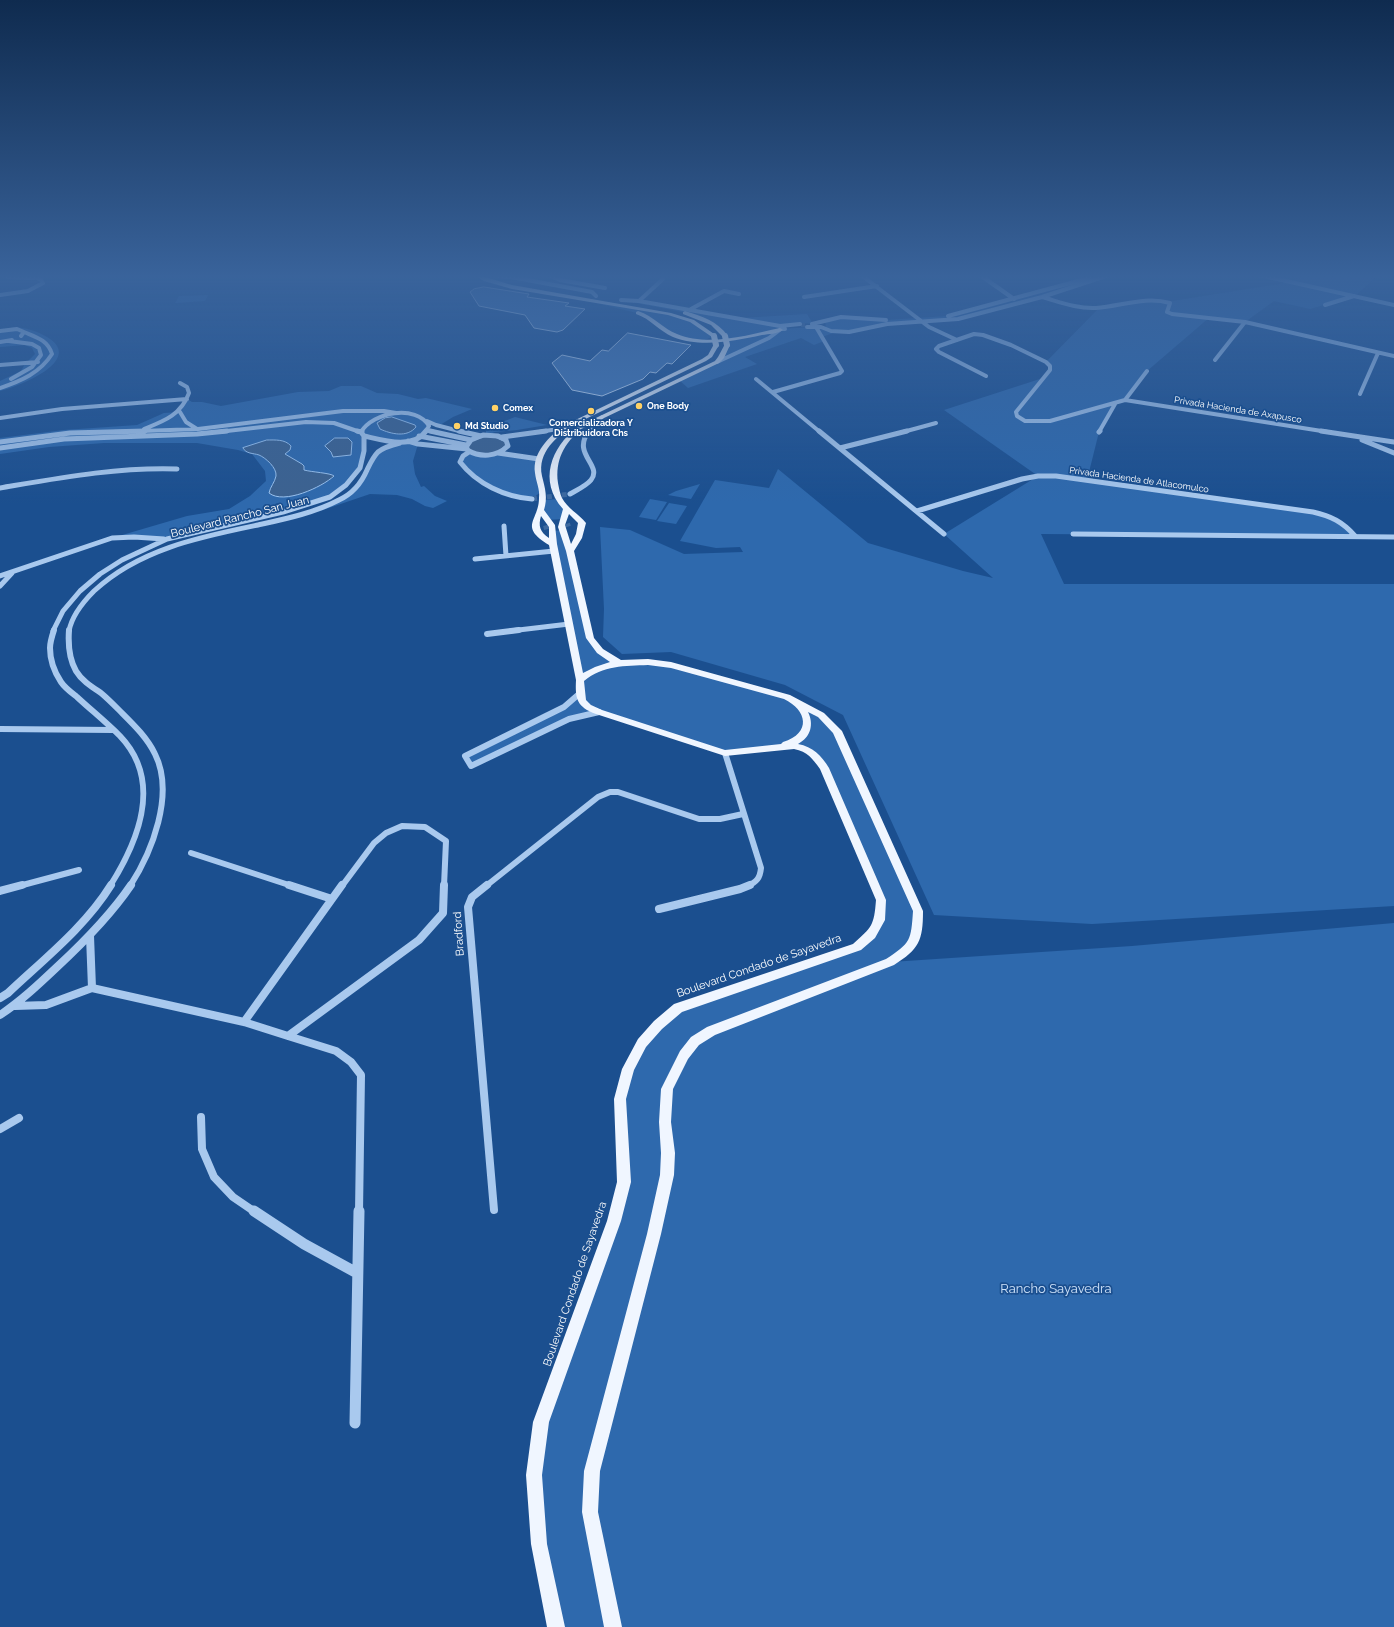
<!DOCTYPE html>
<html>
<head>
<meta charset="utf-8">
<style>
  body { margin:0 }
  canvas { display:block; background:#1b4f8f }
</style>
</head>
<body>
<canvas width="1394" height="1627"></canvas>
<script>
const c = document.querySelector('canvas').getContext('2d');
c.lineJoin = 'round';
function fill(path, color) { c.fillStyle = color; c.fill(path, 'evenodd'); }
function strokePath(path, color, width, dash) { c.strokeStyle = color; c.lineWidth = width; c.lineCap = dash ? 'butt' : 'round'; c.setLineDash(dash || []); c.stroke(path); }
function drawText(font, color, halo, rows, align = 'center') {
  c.font = font + ' Raleway,sans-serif'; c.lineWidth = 3.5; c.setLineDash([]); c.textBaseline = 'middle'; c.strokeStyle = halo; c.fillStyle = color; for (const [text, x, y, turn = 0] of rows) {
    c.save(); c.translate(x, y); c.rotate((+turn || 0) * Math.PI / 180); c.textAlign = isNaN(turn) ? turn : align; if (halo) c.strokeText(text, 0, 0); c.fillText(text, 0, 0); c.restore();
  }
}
const green = new Path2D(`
  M 1094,275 L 1108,275 L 1102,278 L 967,317 L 887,324 L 833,333 L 822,337 L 824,341 L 814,345 L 801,338 L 745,357 L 757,364 L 688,388 L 679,380 L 717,362 L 727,348 L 723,332 L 699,316 L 672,310 L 621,300 L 741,318 L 807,314 L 813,324 L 800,323 L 781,329 L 812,327 L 826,328 L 825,321 L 832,318 L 887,320 L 947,316 Z
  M 1301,275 L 1384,275 L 1374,279 L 1355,296 L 1310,309 L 1274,301 L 1245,322 L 1210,317 L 1147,371 L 1125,400 L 1115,404 L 1099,432 L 1087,480 L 1327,515 L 1355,536 L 1041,534 L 1064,584 L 1394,584 L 1394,906 L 1092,924 L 934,915 L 843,715 L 785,685 L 671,652 L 622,654 L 603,637 L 604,609 L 600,527 L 630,530 L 684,554 L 743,552 L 740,547 L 716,548 L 680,541 L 715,480 L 769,488 L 778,469 L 868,543 L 963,571 L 993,578 L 944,534 L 1038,476 L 944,410 L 1043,378 L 1050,370 L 1046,362 L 1101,306 L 1148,300 L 1166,302 L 1292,282 Z
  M 208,295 L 205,301 L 175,303 L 179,296 Z
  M 576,298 L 653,311 L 692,321 L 714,336 L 705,340 L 690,339 L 669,332 L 650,317 L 645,315 Z
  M 15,327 C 27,328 37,331 47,337 C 86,360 18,387 0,391 L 0,381 L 21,371 L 25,364 L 35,354 L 32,348 L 25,345 L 0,347 L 0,330 Z
  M 341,386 L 361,386 L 377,393 L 398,394 L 418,399 L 426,398 L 472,409 L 453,417 L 440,425 L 427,421 L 427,430 L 408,441 L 418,444 L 413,461 L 415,474 L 421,487 L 424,486 L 435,496 L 447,501 L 433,508 L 425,506 L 412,499 L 397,495 L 370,494 L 320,511 L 294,516 L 319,508 L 356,488 L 377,453 L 399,443 L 364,436 L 360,468 L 346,485 L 330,497 L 306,506 L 167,539 L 112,538 L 187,516 L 229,509 L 250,496 L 266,481 L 265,471 L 252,454 L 238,450 L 197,443 L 104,443 L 49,447 L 0,454 L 0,438 L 64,430 L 137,425 L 164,413 L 180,412 L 187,399 L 192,402 L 202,402 L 221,406 L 298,392 L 329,391 Z
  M 515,417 L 547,425 L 517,430 L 495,432 L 486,435 L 486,431 L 497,424 Z
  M 469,452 L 539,459 L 543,490 L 532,499 L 498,492 L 463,467 L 463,456 Z
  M 700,484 L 691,499 L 668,495 L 676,491 Z
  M 558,499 L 565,506 L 563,519 L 547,520 L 542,505 L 544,500 Z
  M 650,499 L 667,502 L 656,520 L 639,517 Z
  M 669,503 L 687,506 L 676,524 L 657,521 Z
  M 563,530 L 590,638 L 614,661 L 648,662 L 787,697 L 806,706 L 837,731 L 918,911 L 918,934 L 891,962 L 1132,946 L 1394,923 L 1394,1627 L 556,1627 L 539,1544 L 541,1422 L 624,1182 L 620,1099 L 642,1043 L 678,1008 L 857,947 L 871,935 L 881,900 L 816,757 L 794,746 L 731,753 L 599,712 L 587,714 L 471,766 L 465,756 L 564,707 L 579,694 L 552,531 Z`);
const water = new Path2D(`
  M 392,417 L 415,425 L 416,427 C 407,438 391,434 380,429 L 377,423 L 385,418 Z
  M 490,435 L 508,443 L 496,454 L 471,453 L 467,443 Z
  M 335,438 L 348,438 L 352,442 L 351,455 L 333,457 L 331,452 L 325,446 Z
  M 267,440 C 275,440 285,439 291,446 L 290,450 L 285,454 L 302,464 L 304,466 L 304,470 C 311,472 331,473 334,476 C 322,487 284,505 269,493 C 270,487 275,482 276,476 C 277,468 266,458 259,455 C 253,453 246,454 243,448 Z`);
const building = new Path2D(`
  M 484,287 L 529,294 L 527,297 L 569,303 L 565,306 L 585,309 L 563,330 L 557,332 L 534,328 L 525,315 L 479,306 L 470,292 L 474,289 Z
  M 628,333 L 691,345 L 672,364 L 667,363 L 656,373 L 650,372 L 643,379 L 602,396 L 572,390 L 552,363 L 562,355 L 590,361 L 602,350 L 608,351 Z`);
const minorTunnelFar1 = new Path2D(`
  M 801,325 L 806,325`);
const minorTunnel = new Path2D(`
  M 532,499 L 570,494`);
const majorTunnel = new Path2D(`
  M 566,524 L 567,527
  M 547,525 L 548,529`);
const minorFar4 = new Path2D(`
  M 523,275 L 548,275 L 560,280 L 605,288
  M 861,275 L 929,327 L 957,340
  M 980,275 L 1014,299
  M 1259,275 L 1394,305
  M 495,276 L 511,277 L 592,292 L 596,296
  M 7,277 L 34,278
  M 0,295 L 28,291 L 43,283 L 41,280 L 31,275
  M 804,297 L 877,286
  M 1042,297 C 1060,302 1077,309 1096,308 C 1122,306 1145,296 1170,303 L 1167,312 L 1172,314 L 1245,322 L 1394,356
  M 621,300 L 639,301 L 780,326 L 800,324
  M 639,301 L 663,279
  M 1325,305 L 1354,296
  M 691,309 L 724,291 L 739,294
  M 948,316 L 1078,281 L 1094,275
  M 812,324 L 841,317 L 886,320
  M 807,327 L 821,327 L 831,331 L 849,332 L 887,324 L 958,319 L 1042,297 L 1109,275
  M 0,331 L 17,329 L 24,332 L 21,336
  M 9,341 L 32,344 L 39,348 L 41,355 L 32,367 L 11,379
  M 0,342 L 12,340
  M 1215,360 L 1245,322
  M 717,362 L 769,338 L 781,329 L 785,329
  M 0,365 L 38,362
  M 986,376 L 939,352 L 936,349 L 939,346 L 974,334 L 983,335 L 1011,345 L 1046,362 L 1050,366 L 1050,370 L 1016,412 L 1017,416 L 1025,421 L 1050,421 L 1125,400 L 1328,432
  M 756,379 L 820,432
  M 0,388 C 21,381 40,373 52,354 C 48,340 36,337 24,332
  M 773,392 L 840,373 L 842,371 L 816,327
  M 1360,394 L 1378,353
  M 1125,400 L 1147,371
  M 180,412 L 186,422 L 197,429
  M 0,418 L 62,409 L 187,399
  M 427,421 L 436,425 L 463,432
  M 144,429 C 164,421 181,415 189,393 L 187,387 L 180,383
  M 427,430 L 434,432
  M 113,432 L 198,429 L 343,411 L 384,411 L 396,413
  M 218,432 L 306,422 L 334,423 L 360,432
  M 361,432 C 373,412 416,404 429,426 L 425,432
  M 539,432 L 564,428
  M 588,432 L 602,417
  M 903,432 L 936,423
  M 1099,432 L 1115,404`);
const minorFar3 = new Path2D(`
  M 357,431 L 361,432
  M 362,431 L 361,432 L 364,436 C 382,440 413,450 426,431
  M 430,431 L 471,440
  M 459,431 L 481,436
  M 819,431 L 944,534
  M 1321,431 L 1394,442
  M 1099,432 L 1100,431
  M 483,435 L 498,436 L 506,440 L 508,446 C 496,457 481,458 467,450 L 466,447 L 471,440 Z
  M 419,436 L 466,445
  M 502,437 L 546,431
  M 1362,440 L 1394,453
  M 408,441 L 418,444 L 467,449
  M 0,442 L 70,433 L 145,431
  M 0,448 L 64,439 L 197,434 L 227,431
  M 840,448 L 907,431
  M 469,452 L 463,456 L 460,462 C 477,484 505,497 532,499
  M 498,453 L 539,459
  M 0,488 C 59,478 117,467 177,469
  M 570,494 C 577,490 586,486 591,480 C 603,465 571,454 589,431
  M 917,511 L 1022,479 L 1038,476 L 1056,476 L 1313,512 C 1331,516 1343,522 1355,536
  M 504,526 L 506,556
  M 1073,534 L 1394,537
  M 475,559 L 554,551
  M 0,576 L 112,538 L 134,537 L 164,539
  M 0,586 L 12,573
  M 53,631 L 63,611 L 80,591 L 100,574 L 122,560 L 167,539 L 283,512 L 330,497 L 346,485 L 360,468 L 364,451 L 364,436
  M 69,631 C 72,615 83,602 94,591 C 139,549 200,537 258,525 C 285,519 314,513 339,500 C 352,494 361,484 367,470 C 370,464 373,457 378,452 C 384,447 392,445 400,443
  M 510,631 L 569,624`);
const minorFar2 = new Path2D(`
  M 54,630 C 52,636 50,642 50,648 C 50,660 55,673 61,682 C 65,688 72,693 77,697 C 91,710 106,722 120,736 C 163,781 139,840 110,886
  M 69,630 C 68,644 69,659 76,671 C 82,681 92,687 101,693 C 107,698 113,704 119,710 C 132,723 147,737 155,754 C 175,794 152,852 130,886
  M 487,634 L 519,630
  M 579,694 L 564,707 L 465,756 L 471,766 L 569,719 L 599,712
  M 0,729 L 113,730
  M 725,753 L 761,868 C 760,878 757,882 747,886
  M 191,853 L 292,886
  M 19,886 L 79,870
  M 342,886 L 374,843 L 386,833 L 402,826 L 425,827 L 446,841 L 444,886
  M 486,886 L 598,797 L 610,792 L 618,792 L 699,819 L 720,819 L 743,814`);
const minorFar1 = new Path2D(`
  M 289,885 L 332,899
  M 487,885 L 472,897 L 468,907 L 494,1210
  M 0,891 L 22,885
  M 659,909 L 740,889 L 750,885
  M 90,936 L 92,988
  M 0,998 L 8,993 C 44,959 85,927 111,885
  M 15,1006 L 46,1005 L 92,988 L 244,1022
  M 0,1015 C 21,1001 39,984 57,967 C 84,942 110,916 131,885
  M 244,1022 L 288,1036 L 419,940 L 443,913 L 444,885
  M 244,1022 L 342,885
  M 288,1036 L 336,1051 L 351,1062 L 361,1075 L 359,1212
  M 201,1117 L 202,1149 L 214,1177 L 233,1197 L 255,1212
  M 0,1129 L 19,1118`);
const minor = new Path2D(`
  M 254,1211 L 304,1244 L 357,1273
  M 355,1423 L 359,1211`);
const major = new Path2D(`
  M 474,275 C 483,275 503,283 512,285 L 671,313 L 694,320 L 717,336 L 712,337 L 690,322 L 668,315 L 512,289 L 484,281 Z
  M 638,311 C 654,316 663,329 677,334 C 709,347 748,335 780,328 L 783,330 C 777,334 769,334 762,335 C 734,341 701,348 673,337 C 659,331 651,319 636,314 L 636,312 Z
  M 685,311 C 702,316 717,321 728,336 L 723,337 L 711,325 L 683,314 L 683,312 Z
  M 714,344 L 719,345 L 712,357 L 706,361 L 575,424 C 557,436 537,452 542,476 C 545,488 548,498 544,510 L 555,525 L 557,544 L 583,673 L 595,667 L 610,662 L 597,653 L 586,638 L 566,551 L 558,527 L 563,509 C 538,481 551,448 577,427 L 715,361 L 718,357 L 725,344 L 729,344 L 730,345 L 724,358 L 719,363 L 581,429 C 564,444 555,460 558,483 C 559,488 560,494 562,498 C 567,508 579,514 586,523 L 582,538 L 574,551 L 594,638 L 603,649 L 621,660 L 648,659 L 671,662 L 790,695 L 824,713 L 842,731 L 923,911 C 923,941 919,949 894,965 L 715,1035 L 699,1045 L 688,1059 L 673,1089 L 671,1122 L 675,1153 L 674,1175 L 661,1234 L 600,1471 L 598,1512 L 622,1627 L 604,1627 L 582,1512 L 584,1471 L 647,1234 L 660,1175 L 661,1153 L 659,1122 L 661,1089 L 680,1051 L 691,1037 L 707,1027 L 886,959 C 911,943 911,940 913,911 L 833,733 L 818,717 L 808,712 C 814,724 811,737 798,744 C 813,747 821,755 829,768 L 886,900 L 885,920 L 875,938 L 861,950 L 682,1012 L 662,1029 L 646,1047 L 634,1070 L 626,1099 L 631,1182 L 621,1221 L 549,1422 L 542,1475 L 547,1544 L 565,1627 L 547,1627 L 531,1544 L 526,1475 L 533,1422 L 607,1221 L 617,1182 L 614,1099 L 622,1069 L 638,1039 L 654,1021 L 674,1004 L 853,944 C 872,927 874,926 876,900 L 820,769 C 812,758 808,752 794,749 L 725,756 L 596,714 C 577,707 575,699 576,680 L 549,545 C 518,526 539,521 539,498 C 540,489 536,482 535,473 C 532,453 549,436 565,425 L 702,359 L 708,355 ZM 569,514 L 578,523 L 576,534 L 571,544 L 565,525 ZM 541,516 L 549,527 L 549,538 C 540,532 538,526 541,516 ZM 648,665 L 671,668 L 784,699 C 807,710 812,733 783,742 L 781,744 L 725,750 L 602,710 L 591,705 L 586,700 L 584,681 C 603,665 625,666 648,665 Z`);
const majorBridge = new Path2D(`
  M 714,336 L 716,345
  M 725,336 L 727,345`);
const markers = [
  [639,406,4,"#ffd166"],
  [495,408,4,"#ffd166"],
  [591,411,4,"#ffd166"],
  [457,426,4,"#ffd166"]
];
const farPoinames = [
  ["One Body",647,406],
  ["Comex",503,408],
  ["Comercializadora Y",591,423,"center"],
  ["Distribuidora Chs",591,433,"center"],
  ["Md Studio",465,426]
];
const farStreetnames = [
  ["Privada Hacienda de Axapusco",1238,410,9],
  ["Privada Hacienda de Atlacomulco",1139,480,8]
];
const streetNames = [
  ["Boulevard Rancho San Juan",240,517,-14],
  ["Bradford",459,934,-94],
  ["Boulevard Condado de Sayavedra",759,966,-19],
  ["Boulevard Condado de Sayavedra",575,1284,-71]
];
const nearParknames = [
  ["Rancho Sayavedra",1056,1289]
];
fill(green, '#2e69ad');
fill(water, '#3c6290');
strokePath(water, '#9cc4f0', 1);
fill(building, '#4478b7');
strokePath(building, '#cfe3fa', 1);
strokePath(minorTunnelFar1, '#3d69a0', 4, [4, 2]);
strokePath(minorTunnel, '#3d69a0', 5, [5, 2.5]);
strokePath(majorTunnel, '#3d69a0', 8, [8, 3.5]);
strokePath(minorFar4, '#a9c9ee', 4);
strokePath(minorFar3, '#a9c9ee', 5);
strokePath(minorFar2, '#a9c9ee', 6);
strokePath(minorFar1, '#a9c9ee', 8);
strokePath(minor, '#a9c9ee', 11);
fill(major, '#f0f6ff');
strokePath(majorBridge, '#f0f6ff', 6);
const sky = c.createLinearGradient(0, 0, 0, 503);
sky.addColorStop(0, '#0f2b4f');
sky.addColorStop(0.55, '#39639b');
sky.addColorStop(1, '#39639b00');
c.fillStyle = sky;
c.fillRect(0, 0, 1394, 503);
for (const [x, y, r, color] of markers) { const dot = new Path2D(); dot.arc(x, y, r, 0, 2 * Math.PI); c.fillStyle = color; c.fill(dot); strokePath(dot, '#1b4f8f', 1.5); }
drawText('bold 9px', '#fff', '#1b4f8f', farPoinames, 'left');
drawText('9px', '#fff', '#1b4f8f', farStreetnames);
drawText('11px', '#fff', '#1b4f8f', streetNames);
drawText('13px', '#cfe3fa', '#1b4f8f', nearParknames);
</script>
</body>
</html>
